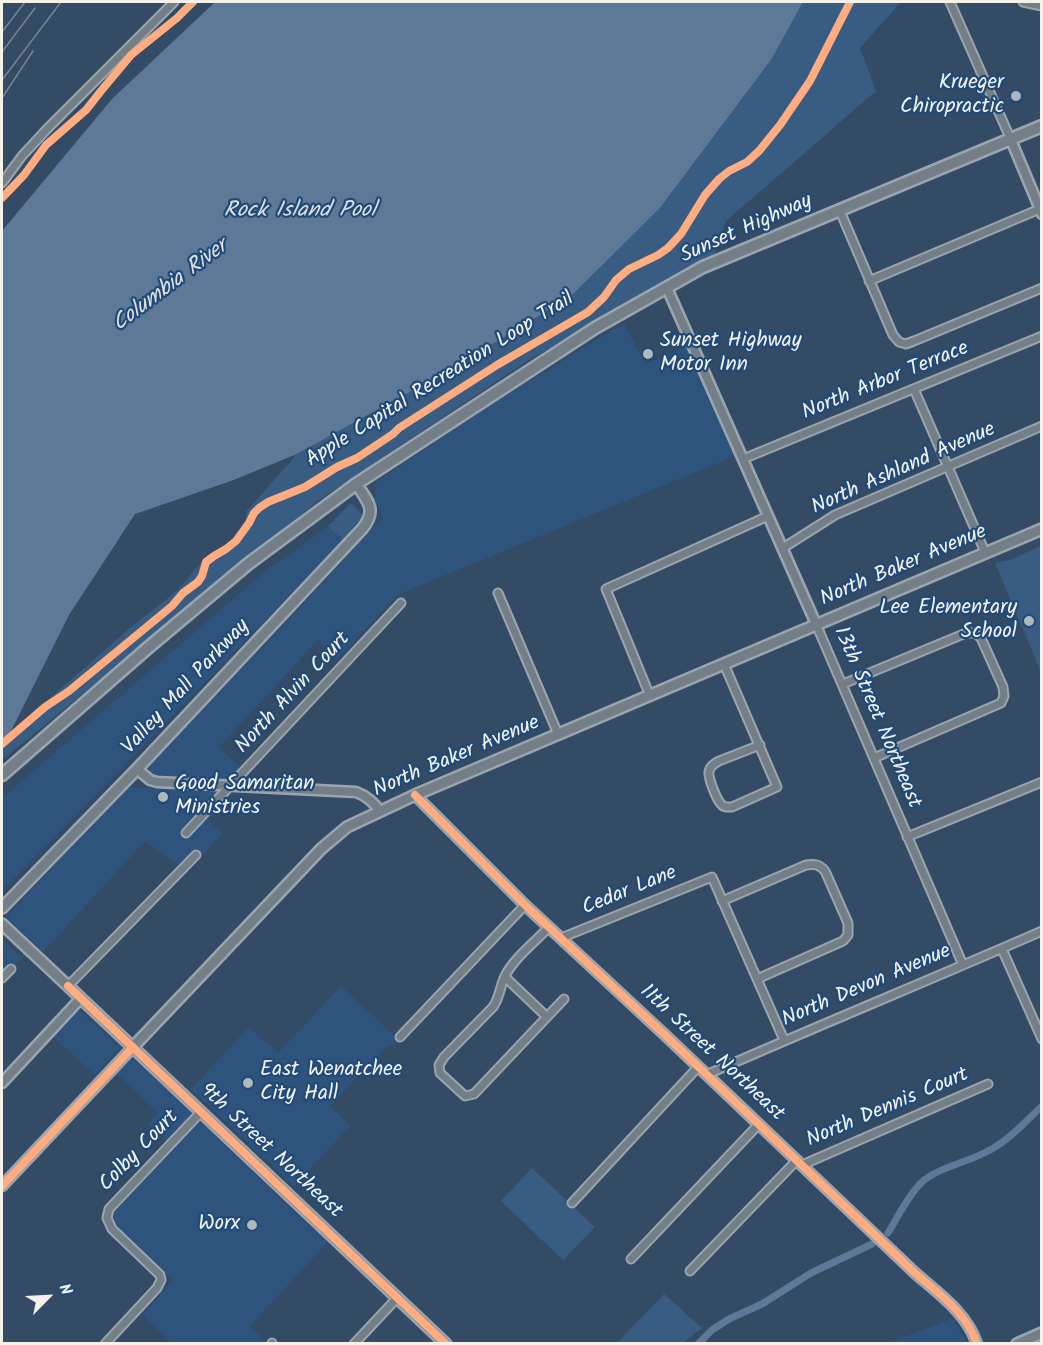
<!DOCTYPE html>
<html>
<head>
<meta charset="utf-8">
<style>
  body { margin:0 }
  #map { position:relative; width:1043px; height:1345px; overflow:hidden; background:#344b65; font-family:Kalam,sans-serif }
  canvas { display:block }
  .frame { position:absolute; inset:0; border:3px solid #f4f1e8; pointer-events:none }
  .north { position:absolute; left:18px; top:1267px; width:60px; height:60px; -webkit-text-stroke:4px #1f4a7a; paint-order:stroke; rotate:66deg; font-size:16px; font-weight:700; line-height:24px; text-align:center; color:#f4f1e8 }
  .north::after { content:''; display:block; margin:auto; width:21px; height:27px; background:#f4f1e8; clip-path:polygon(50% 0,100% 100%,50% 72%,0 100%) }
</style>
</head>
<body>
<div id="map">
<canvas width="1043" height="1345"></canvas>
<div class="frame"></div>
<div class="north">N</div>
</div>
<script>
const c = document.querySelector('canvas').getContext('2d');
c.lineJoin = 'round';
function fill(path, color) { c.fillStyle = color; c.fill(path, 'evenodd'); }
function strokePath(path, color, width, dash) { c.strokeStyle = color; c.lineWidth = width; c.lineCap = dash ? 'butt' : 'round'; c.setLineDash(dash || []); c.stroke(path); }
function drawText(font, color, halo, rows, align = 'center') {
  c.font = font + ' Kalam,sans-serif'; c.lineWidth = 4.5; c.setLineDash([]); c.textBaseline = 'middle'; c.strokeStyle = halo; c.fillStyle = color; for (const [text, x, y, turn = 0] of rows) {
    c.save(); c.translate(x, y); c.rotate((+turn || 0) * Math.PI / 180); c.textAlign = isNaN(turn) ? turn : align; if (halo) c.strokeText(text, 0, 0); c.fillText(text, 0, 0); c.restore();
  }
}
const built = new Path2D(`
  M 624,323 L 645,364 L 686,347 L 735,456 L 397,595 L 337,659 L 318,640 L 219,747 L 248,774 L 241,782 L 149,774 L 147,767 L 293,615 L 383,517 L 374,499 L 376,482 L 482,410 Z
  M 328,526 L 343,540 L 2,891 L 2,798 L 260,576 Z
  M 128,787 L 232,793 L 208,820 L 223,833 L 187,872 L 145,841 L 43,952 L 6,917 Z
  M 2,939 L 22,958 L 2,980 Z
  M 341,986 L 401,1042 L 385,1048 L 330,1106 L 350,1126 L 294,1186 L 191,1089 L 249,1027 L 278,1053 Z
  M 76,1011 L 80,1011 L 118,1046 L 118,1049 L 95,1075 L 52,1036 Z
  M 131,1059 L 136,1061 L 190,1112 L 191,1116 L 167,1141 L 148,1124 L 158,1113 L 115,1072 L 128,1060 Z
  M 201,1123 L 327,1243 L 250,1326 L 267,1343 L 172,1343 L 143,1315 L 173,1280 L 119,1228 L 114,1220 L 114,1213 L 116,1208 L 195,1124 Z
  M 952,1319 L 968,1343 L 888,1343 Z`);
const green = new Path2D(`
  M 803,2 L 901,2 L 860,48 L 876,91 L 725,222 L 715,254 L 524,363 L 319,500 L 2,760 L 2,738 L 10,733 L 131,627 L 171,596 L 184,583 L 205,558 L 226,546 L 246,522 L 246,512 L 297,454 L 449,370 L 570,297 L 660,208 L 771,60 Z
  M 351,503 L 363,515 L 343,540 L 328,526 Z
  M 1041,546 L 1041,672 L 995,563 L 1010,560 Z
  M 532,1168 L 595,1227 L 563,1260 L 501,1201 Z
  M 664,1294 L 702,1328 L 683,1343 L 617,1343 Z`);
const water = new Path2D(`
  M 215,2 L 803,2 L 771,60 L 660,208 L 570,297 L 449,370 L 297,454 L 231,481 L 135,514 L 69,615 L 10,733 L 2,738 L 2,231 L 112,99 Z`);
const canal = new Path2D(`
  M 888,1233 C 898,1217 907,1197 921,1183 C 936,1168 969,1162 988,1151 C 1008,1141 1025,1122 1042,1106
  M 698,1344 L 712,1330 L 729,1319 L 762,1304 L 811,1273 L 872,1244`);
const minor = new Path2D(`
  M 950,2 L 1011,140
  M 1023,2 L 1042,6
  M 2,183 L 22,156 L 47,129 L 174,2
  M 840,211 L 893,335 L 899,342 L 906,344 L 914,341 L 1042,288
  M 869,281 L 1042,208
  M 914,389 L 985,552
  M 743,459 L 1042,336
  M 783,548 L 835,515 L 1042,426
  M 498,593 L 558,734
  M 816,624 L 963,965
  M 724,664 L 777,787 L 732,807 C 727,807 725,808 722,805 C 717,801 708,778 709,772 C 710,766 714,764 719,761 L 760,745
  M 843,684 L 966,633 L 975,633 L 981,638 L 1003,687 L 1004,696 L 1001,703 L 874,758
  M 650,696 L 606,589 L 768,516
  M 186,833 L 401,603
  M 907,837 L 1042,782
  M 722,901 L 806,865 C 815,864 819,864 825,871 L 848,923 L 848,935 L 843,941 L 757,979
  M 549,927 C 535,942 515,957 505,976 C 500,986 500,997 493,1007 L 444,1057 L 439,1065 L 440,1073 L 465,1096 L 474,1094 L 564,999
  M 561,938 L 712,877 L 784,1040
  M 1002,949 L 1042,1039
  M 505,977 L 547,1017
  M 2,978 L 11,969
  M 68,986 L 196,855
  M 400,1037 L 525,905
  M 706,1075 C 817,1026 930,980 1042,931
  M 802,1165 L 988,1084
  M 572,1203 L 698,1067
  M 631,1259 L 759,1124
  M 690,1271 L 797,1160
  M 272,1343 L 272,1344
  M 105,1344 L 157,1288 L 161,1280 L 160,1275 L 112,1229 L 107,1218 L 109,1209 L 201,1112
  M 354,1344 L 398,1297`);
const tertiary = new Path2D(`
  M 1011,140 L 1042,214
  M 667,288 L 816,624
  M 137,769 L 150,780 L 157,782 L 356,792 C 367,796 373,802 380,811
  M 415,795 L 525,905 L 665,1035 L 915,1273 C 938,1293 967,1313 977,1344
  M 2,1083 L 81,998
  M 2,1186 L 133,1047`);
const secondary = new Path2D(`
  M 2,908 L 137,769 L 362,529 C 377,511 369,502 356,484
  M 2,924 L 68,986 L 446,1344
  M 133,1047 L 321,849 L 347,827 L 415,795 L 1042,529
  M 1017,1344 L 1042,1333`);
const trunk = new Path2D(`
  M 2,775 L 150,646 L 248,564 L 356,484 L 595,328 L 703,267 L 1042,126`);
const rail = new Path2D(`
  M 2,32 L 25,2
  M 2,52 L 35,8
  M 2,80 L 61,2
  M 2,98 L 33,51`);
const cycleway = new Path2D(`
  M 2,198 L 24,175 L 46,145 L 86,110 L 101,91 L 131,55 L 177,18 L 193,2
  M 2,744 L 45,707 L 69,691 L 172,606 L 183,593 L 198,582 L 202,576 L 206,562 L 214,556 L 226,549 L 236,541 L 249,523 L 254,513 L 259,508 L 268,502 L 305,487 L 337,467 L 357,458 L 393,434 L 399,428 L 497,365 L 588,312 L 604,297 L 616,280 L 629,269 L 658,255 L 668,248 L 681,234 L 705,195 L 719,179 L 729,171 L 747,162 L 759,151 L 780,125 L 810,81 L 850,2
  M 415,795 L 525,905 L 665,1035 L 915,1273 C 938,1293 967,1313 977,1344
  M 68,986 L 446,1344
  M 2,1186 L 133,1047`);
const markers = [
  [1016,96,6,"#b1b7ba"],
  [648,354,6,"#b1b7ba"],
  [1029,621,6,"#b1b7ba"],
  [163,797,6,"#b1b7ba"],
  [248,1083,6,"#b1b7ba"],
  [252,1225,6,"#b1b7ba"]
];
const poiNames = [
  ["Krueger",1004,84],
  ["Chiropractic",1004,108],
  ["Sunset Highway",660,342,"left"],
  ["Motor Inn",660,366,"left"],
  ["Lee Elementary",1017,609],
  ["School",1017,633],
  ["Good Samaritan",175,785,"left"],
  ["Ministries",175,809,"left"],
  ["East Wenatchee",260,1071,"left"],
  ["City Hall",260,1095,"left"],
  ["Worx",240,1225]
];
const streetNames = [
  ["Sunset Highway",747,230,-24],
  ["Apple Capital Recreation Loop Trail",441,381,-32],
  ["North Arbor Terrace",886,382,-22],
  ["North Ashland Avenue",904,470,-24],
  ["North Baker Avenue",904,567,-23],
  ["Valley Mall Parkway",187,688,-47],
  ["North Alvin Court",294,694,-47],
  ["13th Street Northeast",876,718,67],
  ["North Baker Avenue",457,758,-23],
  ["Cedar Lane",630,892,-22],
  ["North Devon Avenue",867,987,-23],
  ["11th Street Northeast",711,1054,43],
  ["North Dennis Court",888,1109,-23],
  ["Colby Court",140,1152,-46],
  ["9th Street Northeast",270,1152,43]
];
const waterNames = [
  ["Rock Island Pool",300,212],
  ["Columbia River",171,287,-37]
];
fill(built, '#2e547d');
fill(green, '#395c83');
fill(water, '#5e7998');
strokePath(canal, '#5e7998', 7);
strokePath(minor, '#9ba5af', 11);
strokePath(tertiary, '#9ba5af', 13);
strokePath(secondary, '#9ba5af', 14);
strokePath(trunk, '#9ba5af', 15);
strokePath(minor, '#737e87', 7);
strokePath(tertiary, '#737e87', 8);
strokePath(secondary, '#737e87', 9);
strokePath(trunk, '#737e87', 10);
strokePath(rail, '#78838f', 1.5);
strokePath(cycleway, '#ffac80', 8);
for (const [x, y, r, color] of markers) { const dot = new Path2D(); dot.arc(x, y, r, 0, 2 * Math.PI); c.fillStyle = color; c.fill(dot); strokePath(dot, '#1f4a7a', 2); }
drawText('21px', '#f4f1e8', '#1f4a7a', poiNames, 'right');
drawText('21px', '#f4f1e8', '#1f4a7a', streetNames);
drawText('italic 22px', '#dee0dd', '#1f4a7a', waterNames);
</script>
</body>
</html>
